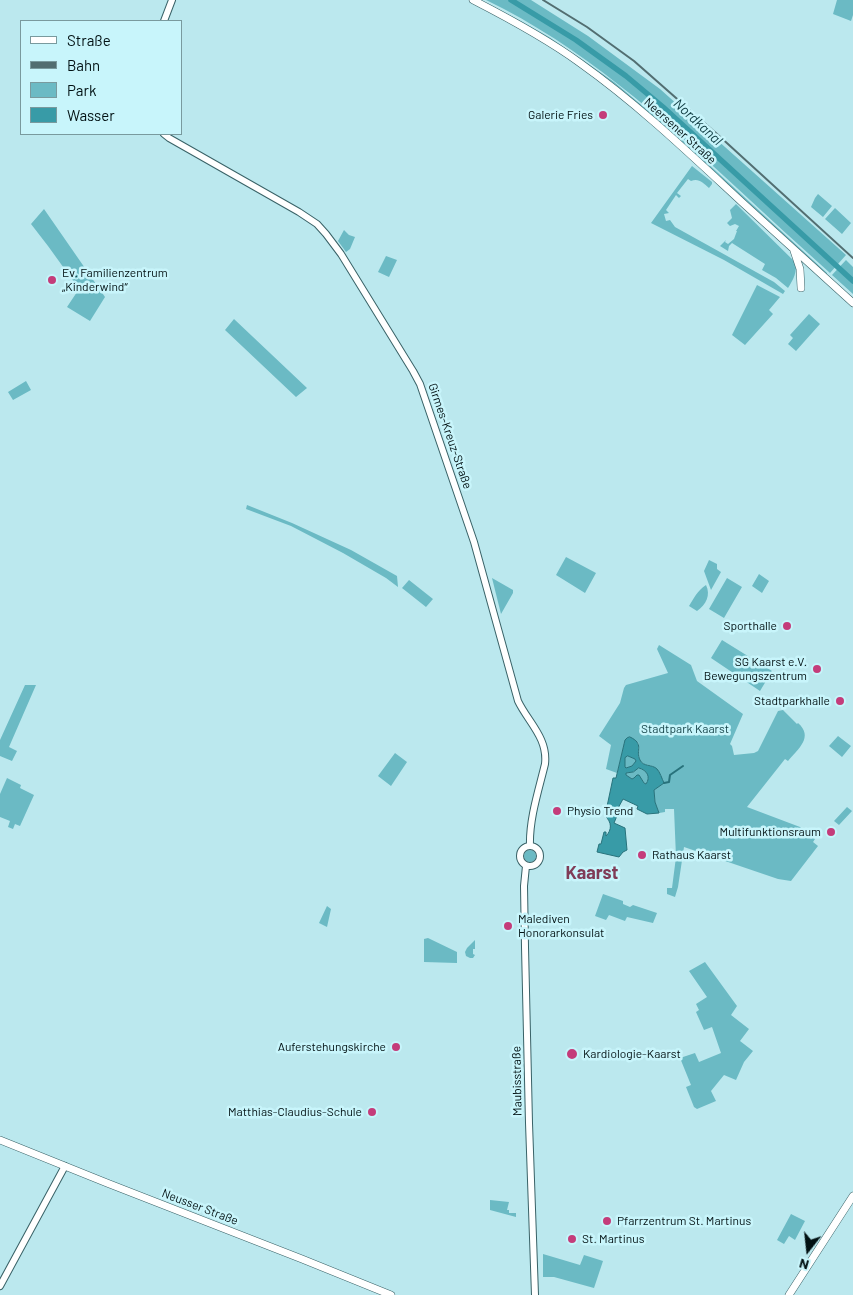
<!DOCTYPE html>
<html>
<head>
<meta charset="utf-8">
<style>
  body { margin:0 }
  #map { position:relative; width:853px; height:1295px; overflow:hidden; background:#bbe8ee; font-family:Barlow,sans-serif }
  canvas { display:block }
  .legend { position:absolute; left:20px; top:20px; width:162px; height:115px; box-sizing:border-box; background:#c8f5fb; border:1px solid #799a9e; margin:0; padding:6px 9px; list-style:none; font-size:15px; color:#021113 }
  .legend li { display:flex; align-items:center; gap:10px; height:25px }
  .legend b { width:25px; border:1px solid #799a9e }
  .north { position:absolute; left:783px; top:1225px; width:50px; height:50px; -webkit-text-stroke:4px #c8f5fb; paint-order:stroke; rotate:196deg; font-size:14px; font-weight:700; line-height:20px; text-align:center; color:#021113 }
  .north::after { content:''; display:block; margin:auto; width:18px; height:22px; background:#021113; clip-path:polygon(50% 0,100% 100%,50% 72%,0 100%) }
</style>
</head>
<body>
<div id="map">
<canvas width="853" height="1295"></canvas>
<ul class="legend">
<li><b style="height:6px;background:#fff"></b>Straße</li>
<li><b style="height:6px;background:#526e71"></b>Bahn</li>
<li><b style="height:14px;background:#6bbac4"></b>Park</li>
<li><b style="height:14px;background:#389ba7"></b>Wasser</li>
</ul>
<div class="north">N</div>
</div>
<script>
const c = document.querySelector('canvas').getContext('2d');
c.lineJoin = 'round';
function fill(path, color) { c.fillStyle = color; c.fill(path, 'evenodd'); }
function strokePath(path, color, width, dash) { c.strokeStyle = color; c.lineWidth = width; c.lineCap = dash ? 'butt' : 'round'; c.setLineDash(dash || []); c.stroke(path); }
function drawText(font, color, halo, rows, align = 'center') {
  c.font = font + ' Barlow,sans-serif'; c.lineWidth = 5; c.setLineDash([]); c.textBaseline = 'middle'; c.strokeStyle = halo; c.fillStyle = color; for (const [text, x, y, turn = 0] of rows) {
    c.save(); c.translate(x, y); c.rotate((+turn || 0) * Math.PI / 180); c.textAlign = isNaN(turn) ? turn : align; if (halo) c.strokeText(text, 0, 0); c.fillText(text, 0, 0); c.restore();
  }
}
const green = new Path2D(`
  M 479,0 L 489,4 L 521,21 L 549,37 L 583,60 L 614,82 L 669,128 L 827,273 L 827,275 L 668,129 L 613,83 L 582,61 Z
  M 486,0 L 531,0 L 588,36 L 660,89 L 846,255 L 830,273 C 799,245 768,217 737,188 C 659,116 583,47 486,0 Z
  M 837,0 L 853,0 L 853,15 L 851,21 L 833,14 Z
  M 692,166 L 712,182 L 712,184 L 709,188 C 703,183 699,178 691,181 L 688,179 L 677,193 L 681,196 L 679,198 L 676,195 L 666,210 L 669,213 L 664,214 L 666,221 L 670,220 L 675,227 L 774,282 L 785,291 L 783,294 L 724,260 L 651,223 Z
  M 818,194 L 832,206 L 823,217 L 811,207 L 815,198 Z
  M 736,204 L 795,262 C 798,271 793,280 788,288 L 776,278 L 762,270 L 765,264 L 732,243 L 729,246 L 728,251 L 720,246 L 726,240 L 725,242 L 728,244 L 734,239 L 737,231 L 736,231 L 739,226 L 735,224 L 730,226 L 727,223 L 732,218 L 730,210 Z
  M 835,208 L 851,223 L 842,234 L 825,219 Z
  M 44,209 L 105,297 L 90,321 L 67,307 L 79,289 L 48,246 L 31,224 Z
  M 344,230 L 349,235 L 355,237 L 350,249 L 346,252 L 338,241 Z
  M 386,256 L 397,260 L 389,277 L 378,272 Z
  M 846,260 L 853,267 L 853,294 L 832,275 Z
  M 757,285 L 780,297 L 769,310 L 773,314 L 745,345 L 732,335 Z
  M 809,314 L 820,324 L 796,351 L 788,344 L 793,338 L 790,335 Z
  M 234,319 L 307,388 L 296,397 L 225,330 Z
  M 26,381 L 31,390 L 13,400 L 8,392 Z
  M 247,505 L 292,523 L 351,550 L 397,576 L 398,587 L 386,578 L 343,553 L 291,526 L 246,509 Z
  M 566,557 L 596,573 L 585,593 L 556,575 Z
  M 709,560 L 717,564 L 717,569 L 721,572 L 711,590 L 704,571 Z
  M 759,574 L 769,581 L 762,593 L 752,586 Z
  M 492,578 L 513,590 L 513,593 L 501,614 Z
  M 727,578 L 742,587 L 724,618 L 709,609 Z
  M 409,580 L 433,599 L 426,607 L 402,588 Z
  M 706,585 C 711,595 706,605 697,611 L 689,606 C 694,598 697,591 706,585 Z
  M 722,640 L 772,671 L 760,691 L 711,658 Z
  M 659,645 L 691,665 L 697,681 L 743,714 L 730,744 L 732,746 L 734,755 L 754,753 L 758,751 L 778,711 L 783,710 L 797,724 L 798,723 C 814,737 798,749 788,761 L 785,759 L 747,807 L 800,827 L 815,839 L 813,842 L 818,846 L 791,881 L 778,879 L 684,847 L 678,887 L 675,897 L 667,894 L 667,888 L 672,888 L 676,857 L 674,809 L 665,809 L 665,812 L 659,813 L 655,802 L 654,790 L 663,783 C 660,774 659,768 649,765 C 646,765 643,764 641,762 C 636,757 641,748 638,742 L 625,741 L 617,773 L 606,769 L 611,745 L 599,736 L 620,703 L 624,688 L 626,685 L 668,673 L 657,649 Z
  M 25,685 L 36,685 L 9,747 L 17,751 L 12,761 L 0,756 L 0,740 Z
  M 838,736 L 851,746 L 842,757 L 829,746 Z
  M 395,753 L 407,762 L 391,786 L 378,776 Z
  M 628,756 L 635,759 L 636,761 L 632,766 L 626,768 L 625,767 L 625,758 Z
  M 639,768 C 647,770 651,777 646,784 C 639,779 643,776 632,779 L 626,775 L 626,773 L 633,772 Z
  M 7,778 L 21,785 L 20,788 L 34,795 L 20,826 L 15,824 L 13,829 L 8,827 L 10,821 L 0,817 L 0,794 Z
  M 847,807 L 852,811 L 839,825 L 834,821 Z
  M524 856a6 6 0 1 1 12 0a6 6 0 1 1-12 0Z
  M 603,894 L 623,901 L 623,904 L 630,907 L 633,905 L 657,913 L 653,923 L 627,917 L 625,921 L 609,915 L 606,920 L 595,916 Z
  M 327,906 L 331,909 L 327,927 L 319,923 Z
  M 428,938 L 457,952 L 457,963 L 424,962 L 424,939 Z
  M 475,940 L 475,949 L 473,949 L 473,954 L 475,955 L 473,958 L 470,958 L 466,956 L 465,952 L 467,948 Z
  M 705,962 L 737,1006 L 731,1015 L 749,1029 L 740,1041 L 753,1051 L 744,1062 L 736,1080 L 724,1075 L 711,1091 L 716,1101 L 697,1109 L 694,1107 L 686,1087 L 691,1085 L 680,1058 L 695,1053 L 699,1062 L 721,1053 L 712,1027 L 704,1030 L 696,1012 L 699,1010 L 696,1004 L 707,997 L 689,971 Z
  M 490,1200 L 509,1202 L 507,1210 L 509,1210 L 509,1213 L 516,1213 L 516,1217 L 490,1210 Z
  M 791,1214 L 805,1221 L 795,1240 L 789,1236 L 784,1244 L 777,1240 Z
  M 543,1254 L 580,1265 L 584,1255 L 603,1261 L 594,1288 L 554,1277 L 543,1277 Z`);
const water = new Path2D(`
  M 630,737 C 645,744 635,750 640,760 C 643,767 652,764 657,769 C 660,772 662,779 664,783 L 654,790 L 655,802 L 659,813 L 647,814 L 637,809 L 638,806 L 623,799 L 617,810 L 619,811 L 614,823 L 625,828 L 627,850 L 623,852 L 619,857 L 597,852 L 599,844 L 601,844 L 604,832 L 606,832 L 606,836 C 612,830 612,822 605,816 L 613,778 L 616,778 L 625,740 L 627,738 ZM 628,756 L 635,759 L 636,761 L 632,766 L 626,768 L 625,767 L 625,758 ZM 639,768 C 647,770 651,777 646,784 L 644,783 L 639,775 L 637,775 L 634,778 L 632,779 L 626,775 L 626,773 L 633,772 Z`);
const stream = new Path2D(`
  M 664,783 L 669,782 L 670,775 L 683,766`);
const canal = new Path2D(`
  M 511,0 L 576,40 L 626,76 L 663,107 L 853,281`);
const tertiary = new Path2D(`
  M 164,21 L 172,0
  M 164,134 L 169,138 L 299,212 L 317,224 L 326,234 L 341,254 L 413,371 L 420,384 L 474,542 L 518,701 C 528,722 548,738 545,764 C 539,789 529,819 530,846
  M520 856a10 10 0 1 1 20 0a10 10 0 1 1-20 0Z
  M 526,866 L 524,886 L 525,947 L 529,1123 L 535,1295
  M 0,1286 L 65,1166`);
const secondary = new Path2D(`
  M 473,0 C 510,19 547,39 580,63 C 639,105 691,155 744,204 C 780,237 817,270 853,303
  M 794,251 L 800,269 L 801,288
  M 0,1140 L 107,1183 L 302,1259 L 391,1295
  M 789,1295 L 853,1196`);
const rail = new Path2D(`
  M 543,0 L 587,27 L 634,61 L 717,134 L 853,258`);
const markers = [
  [603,115,5,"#c43c7a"],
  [52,280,5,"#c43c7a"],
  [787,626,5,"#c43c7a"],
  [817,669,5,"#c43c7a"],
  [840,701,5,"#c43c7a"],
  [557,811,5,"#c43c7a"],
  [831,832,5,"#c43c7a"],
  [642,855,5,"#c43c7a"],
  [508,926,5,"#c43c7a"],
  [396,1047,5,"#c43c7a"],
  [572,1054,6,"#c43c7a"],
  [372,1112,5,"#c43c7a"],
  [607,1221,5,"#c43c7a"],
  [572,1239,5,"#c43c7a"]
];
const poiNames = [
  ["Galerie Fries",593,115],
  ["Ev. Familienzentrum",62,273,"left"],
  ["„Kinderwind“",62,287,"left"],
  ["Sporthalle",777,626],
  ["SG Kaarst e.V.",807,662],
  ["Bewegungszentrum",807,676],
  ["Stadtparkhalle",830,701],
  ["Physio Trend",567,811,"left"],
  ["Multifunktionsraum",821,832],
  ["Rathaus Kaarst",652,855,"left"],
  ["Malediven",518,919,"left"],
  ["Honorarkonsulat",518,933,"left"],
  ["Auferstehungskirche",386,1047],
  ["Kardiologie-Kaarst",583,1054,"left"],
  ["Matthias-Claudius-Schule",362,1112],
  ["Pfarrzentrum St. Martinus",617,1221,"left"],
  ["St. Martinus",582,1239,"left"]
];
const streetNames = [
  ["Neersener Straße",680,131,42],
  ["Girmes-Kreuz-Straße",450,436,71],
  ["Maubisstraße",517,1081,-91],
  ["Neusser Straße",200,1207,21]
];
const parkNames = [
  ["Stadtpark Kaarst",685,729]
];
const waterNames = [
  ["Nordkanal",698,122,43]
];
const districtNames = [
  ["Kaarst",592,873]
];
fill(green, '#6bbac4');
fill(water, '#389ba7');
strokePath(water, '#28727b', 1);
strokePath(stream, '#28727b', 2);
strokePath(canal, '#389ba7', 5.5);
strokePath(tertiary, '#396267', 8);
strokePath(secondary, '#396267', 8);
strokePath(tertiary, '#fff', 6);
strokePath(secondary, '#fff', 7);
strokePath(rail, '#526e71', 2);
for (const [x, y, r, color] of markers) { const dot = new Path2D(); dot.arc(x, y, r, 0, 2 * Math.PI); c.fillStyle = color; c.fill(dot); strokePath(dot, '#c8f5fb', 2); }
drawText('12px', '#021113', '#c8f5fb', poiNames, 'right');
drawText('12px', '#021113', '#c8f5fb', streetNames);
drawText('12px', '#123f44', '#c8f5fb', parkNames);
drawText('italic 14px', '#113e44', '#c8f5fb', waterNames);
drawText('bold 18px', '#803c57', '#c8f5fb', districtNames);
</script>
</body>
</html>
